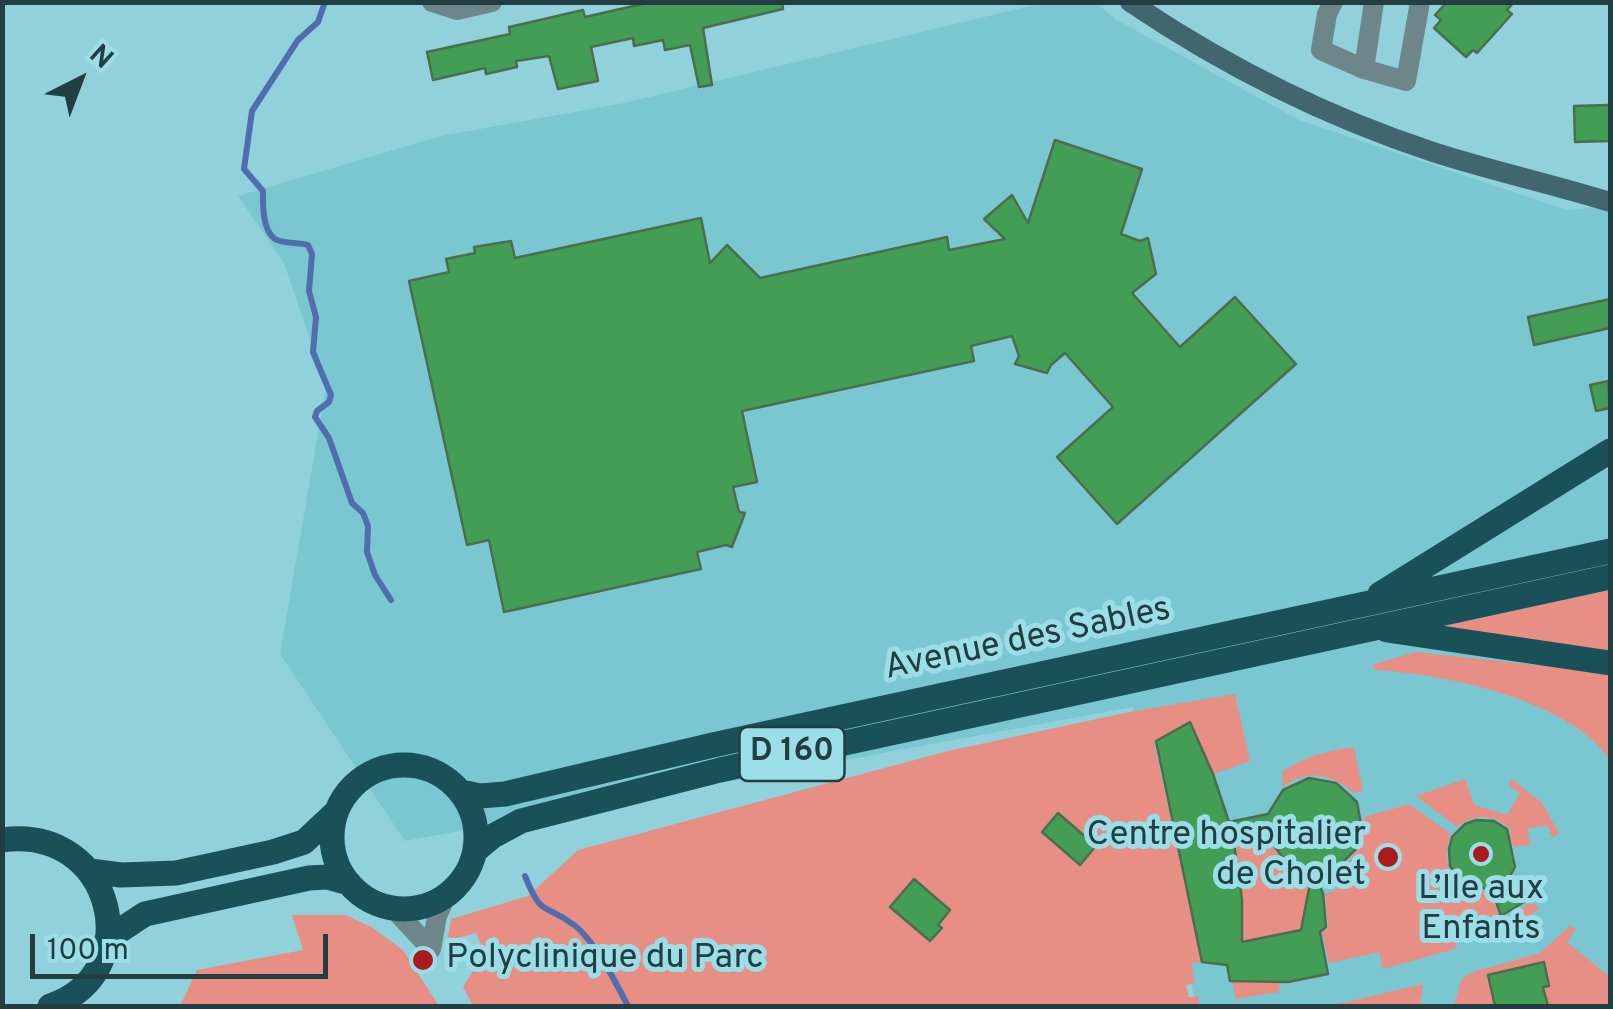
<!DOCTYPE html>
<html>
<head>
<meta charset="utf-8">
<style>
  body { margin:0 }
  #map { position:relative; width:1613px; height:1009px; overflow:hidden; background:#90d1db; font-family:Overpass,sans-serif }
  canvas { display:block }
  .frame { position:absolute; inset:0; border:5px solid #233e42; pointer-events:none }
  .north { position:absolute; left:30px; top:30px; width:100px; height:100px; -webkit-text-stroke:8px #9cdee8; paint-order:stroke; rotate:42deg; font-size:28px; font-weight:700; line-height:40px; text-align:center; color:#233e42 }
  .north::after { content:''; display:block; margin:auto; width:35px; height:45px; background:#233e42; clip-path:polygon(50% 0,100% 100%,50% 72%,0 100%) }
  .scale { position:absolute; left:30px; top:934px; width:298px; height:45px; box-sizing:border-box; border:5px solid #233e42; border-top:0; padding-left:12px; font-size:30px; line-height:35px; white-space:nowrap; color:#233e42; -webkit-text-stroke:8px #9cdee8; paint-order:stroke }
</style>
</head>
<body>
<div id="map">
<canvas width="1613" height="1009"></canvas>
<div class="frame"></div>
<div class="north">N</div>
<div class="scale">100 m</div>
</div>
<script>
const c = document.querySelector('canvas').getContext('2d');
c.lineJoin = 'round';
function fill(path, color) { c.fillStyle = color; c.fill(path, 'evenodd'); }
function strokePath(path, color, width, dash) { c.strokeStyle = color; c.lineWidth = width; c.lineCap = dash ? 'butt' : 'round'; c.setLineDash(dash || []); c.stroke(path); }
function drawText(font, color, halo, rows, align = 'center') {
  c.font = font + ' Overpass,sans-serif'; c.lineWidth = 10; c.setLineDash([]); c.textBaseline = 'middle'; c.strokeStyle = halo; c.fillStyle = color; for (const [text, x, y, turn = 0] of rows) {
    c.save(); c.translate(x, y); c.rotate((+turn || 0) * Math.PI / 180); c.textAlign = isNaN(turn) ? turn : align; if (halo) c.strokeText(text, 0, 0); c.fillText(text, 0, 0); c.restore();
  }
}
const built = new Path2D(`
  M 1095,2 L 1115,19 L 1299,120 L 1567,210 L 1610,206 L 1610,1006 L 1196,1006 L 1133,707 L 405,841 L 280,654 L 326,387 L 284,263 L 238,196 L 441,136 L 624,103 L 1043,3 Z`);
const green = new Path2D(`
  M 1610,590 L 1610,654 L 1448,631 L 1447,625 Z
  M 1416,652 L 1610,673 L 1610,761 C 1573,700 1441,673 1374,670 L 1374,664 Z
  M 1235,694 L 1250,761 L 1214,774 L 1190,722 L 1154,742 L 1202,962 L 1191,964 L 1195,983 L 1186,985 L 1189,997 L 1198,996 L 1200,1006 L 473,1006 L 463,987 L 478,963 L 474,952 L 483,948 L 476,933 L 447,941 L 451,919 L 528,896 L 578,850 L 948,751 L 1129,712 Z
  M 1354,747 L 1363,791 L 1354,793 C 1332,774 1307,768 1283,787 L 1282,772 C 1305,756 1327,751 1354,747 Z
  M 1465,779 L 1474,805 L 1507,815 L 1520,793 L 1508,785 L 1512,779 L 1542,803 L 1559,833 L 1553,838 L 1547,825 L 1527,829 L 1530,845 L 1514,847 L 1508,835 L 1512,831 C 1496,814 1475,812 1457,827 L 1416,796 Z
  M 1409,804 L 1451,834 C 1437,867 1459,898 1496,889 L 1498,893 L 1493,898 L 1501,920 L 1521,910 L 1530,901 L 1540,909 L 1507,930 L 1488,933 L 1480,921 L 1465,921 L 1455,949 L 1383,969 L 1379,952 L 1329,963 L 1322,932 L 1328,928 L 1325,894 L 1342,887 L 1356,875 L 1347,863 L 1361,845 L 1364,817 Z
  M 1269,836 L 1285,861 L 1312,872 L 1301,930 L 1242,953 L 1242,899 L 1234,843 Z
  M 292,915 L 346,915 L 373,928 L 403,950 L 439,1006 L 180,1006 L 197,970 L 303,950 Z
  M 1570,926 L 1576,929 L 1567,942 L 1610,977 L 1610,1006 L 1548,1006 L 1543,987 L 1548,986 L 1543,963 L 1488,975 L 1495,1006 L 1454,1006 L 1462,978 L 1476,971 L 1540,953 Z
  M 1281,978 L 1279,992 L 1236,999 L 1232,981 Z
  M 1423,984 L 1420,1006 L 1329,1006 Z`);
const stream = new Path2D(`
  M 325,2 L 318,22 L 298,40 L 252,111 L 244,169 L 263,191 C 263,204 262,230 275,239 C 283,244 298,242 308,245 L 312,254 L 309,291 L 316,317 L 313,352 L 331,395 L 329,402 L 317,411 L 315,417 L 329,438 L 352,503 L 363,513 L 368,526 L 367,552 L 375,575 L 391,600
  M 525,876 C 543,920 543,901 574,925 C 595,941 616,983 628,1006`);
const building = new Path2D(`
  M 651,2 L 782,2 L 783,9 L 703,28 L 712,85 L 699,87 L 690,45 L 665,50 L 663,40 L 634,46 L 633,38 L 591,47 L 598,81 L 558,89 L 549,56 L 516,61 L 517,67 L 486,74 L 485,68 L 433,80 L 427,52 L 510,34 L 509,27 L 540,20 L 583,10 L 585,17 Z
  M 1447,2 L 1514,2 L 1507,10 L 1512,14 L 1477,53 L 1473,50 L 1466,57 L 1434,28 L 1441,20 L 1435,15 Z
  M 1610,105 L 1610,141 L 1575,142 L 1574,106 Z
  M 1055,140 L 1142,169 L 1121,234 L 1140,241 L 1148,238 L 1156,274 L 1132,293 L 1180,347 L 1235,297 L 1296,364 L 1117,524 L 1057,457 L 1113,407 L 1065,353 L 1051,365 L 1047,373 L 1015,364 L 1019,356 L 1012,336 L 971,346 L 974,361 L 742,411 L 757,482 L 733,487 L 739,512 L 745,513 L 732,547 L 726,545 L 697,552 L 701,569 L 504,612 L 489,540 L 467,545 L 409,281 L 449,272 L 446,259 L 475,253 L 474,247 L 511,241 L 515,258 L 701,218 L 710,263 L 727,245 L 760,278 L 947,237 L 949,250 L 1005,239 L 984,219 L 1012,195 L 1028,223 Z
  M 1610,299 L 1610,328 L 1534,345 L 1528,317 Z
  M 1608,381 L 1610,408 L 1596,411 L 1590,385 Z
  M 1190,722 L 1213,774 L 1229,822 L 1268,814 L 1283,790 L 1309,778 L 1336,783 L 1357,802 L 1362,830 L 1355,850 L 1340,865 L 1313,873 L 1323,893 L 1326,927 L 1320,932 L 1328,974 L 1288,982 L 1230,981 L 1227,965 L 1202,962 L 1156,741 ZM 1268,837 L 1285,861 L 1312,873 L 1301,930 L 1242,942 L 1242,899 L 1234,843 Z
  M 1058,813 L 1096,846 L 1080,865 L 1042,832 Z
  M 1476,820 L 1494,821 L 1507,829 L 1515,867 L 1508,880 L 1529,899 L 1501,916 L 1492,890 L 1463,884 L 1450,866 L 1449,849 L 1452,837 L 1465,824 Z
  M 914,879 L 950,910 L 938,925 L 942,928 L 930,941 L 890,907 Z
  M 1544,962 L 1549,986 L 1543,987 L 1548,1006 L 1495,1006 L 1488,975 Z`);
const street = new Path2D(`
  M 432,2 L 457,10 L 492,2
  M 1333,2 L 1327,14 L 1321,50 L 1364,69
  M 1374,2 L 1364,69 L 1406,81 L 1420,2
  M 393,908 L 431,949
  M 431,949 L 437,916 L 446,896`);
const secondary = new Path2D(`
  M 1130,2 C 1223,65 1327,117 1433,152 C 1492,171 1552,184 1610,202`);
const primary = new Path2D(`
  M 1380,594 L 1610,451
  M 1387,630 L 1610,663
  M332 837a72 72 0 1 1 144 0a72 72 0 1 1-144 0Z
  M 461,792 L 480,796 L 505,794 L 713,745 L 1610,551
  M 2,840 C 114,824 149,973 50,1006
  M 475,851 L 493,836 L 521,821 L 720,770 L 1610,577
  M 90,871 L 121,875 L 176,873 L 273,852 L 304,842 L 336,812
  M 107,939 L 145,914 L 309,878 L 327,877 L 349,883`);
const markers = [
  [1481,854,10,"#ac191a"],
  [1388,857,12,"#ac191a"],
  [423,960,12,"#ac191a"]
];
const shields = [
  [792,754,105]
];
const shieldNames = [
  ["D 160",792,754]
];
const streetNames = [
  ["Avenue des Sables",1028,641,-12]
];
const poiNames = [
  ["Centre hospitalier",1366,837],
  ["de Cholet",1366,877],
  ["L’Ile aux",1481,891,"center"],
  ["Enfants",1481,931,"center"],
  ["Polyclinique du Parc",446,960,"left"]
];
fill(built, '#7ac7d2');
fill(green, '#e78f84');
strokePath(stream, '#506eac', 6);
fill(building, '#449d54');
strokePath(building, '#4a6f4e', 2.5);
strokePath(street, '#6c8689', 20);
strokePath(secondary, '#3f676d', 20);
strokePath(primary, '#1a5158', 25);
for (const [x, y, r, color] of markers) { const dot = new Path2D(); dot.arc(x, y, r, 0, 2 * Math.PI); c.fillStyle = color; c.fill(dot); strokePath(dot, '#9cdee8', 4); }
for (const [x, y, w] of shields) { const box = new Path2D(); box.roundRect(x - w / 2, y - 27, w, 54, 8); c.fillStyle = '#9cdee8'; c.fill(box); strokePath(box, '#233e42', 2.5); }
drawText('bold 32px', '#233e42', null, shieldNames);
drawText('35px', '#233e42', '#9cdee8', streetNames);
drawText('35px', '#233e42', '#9cdee8', poiNames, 'right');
</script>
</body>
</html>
